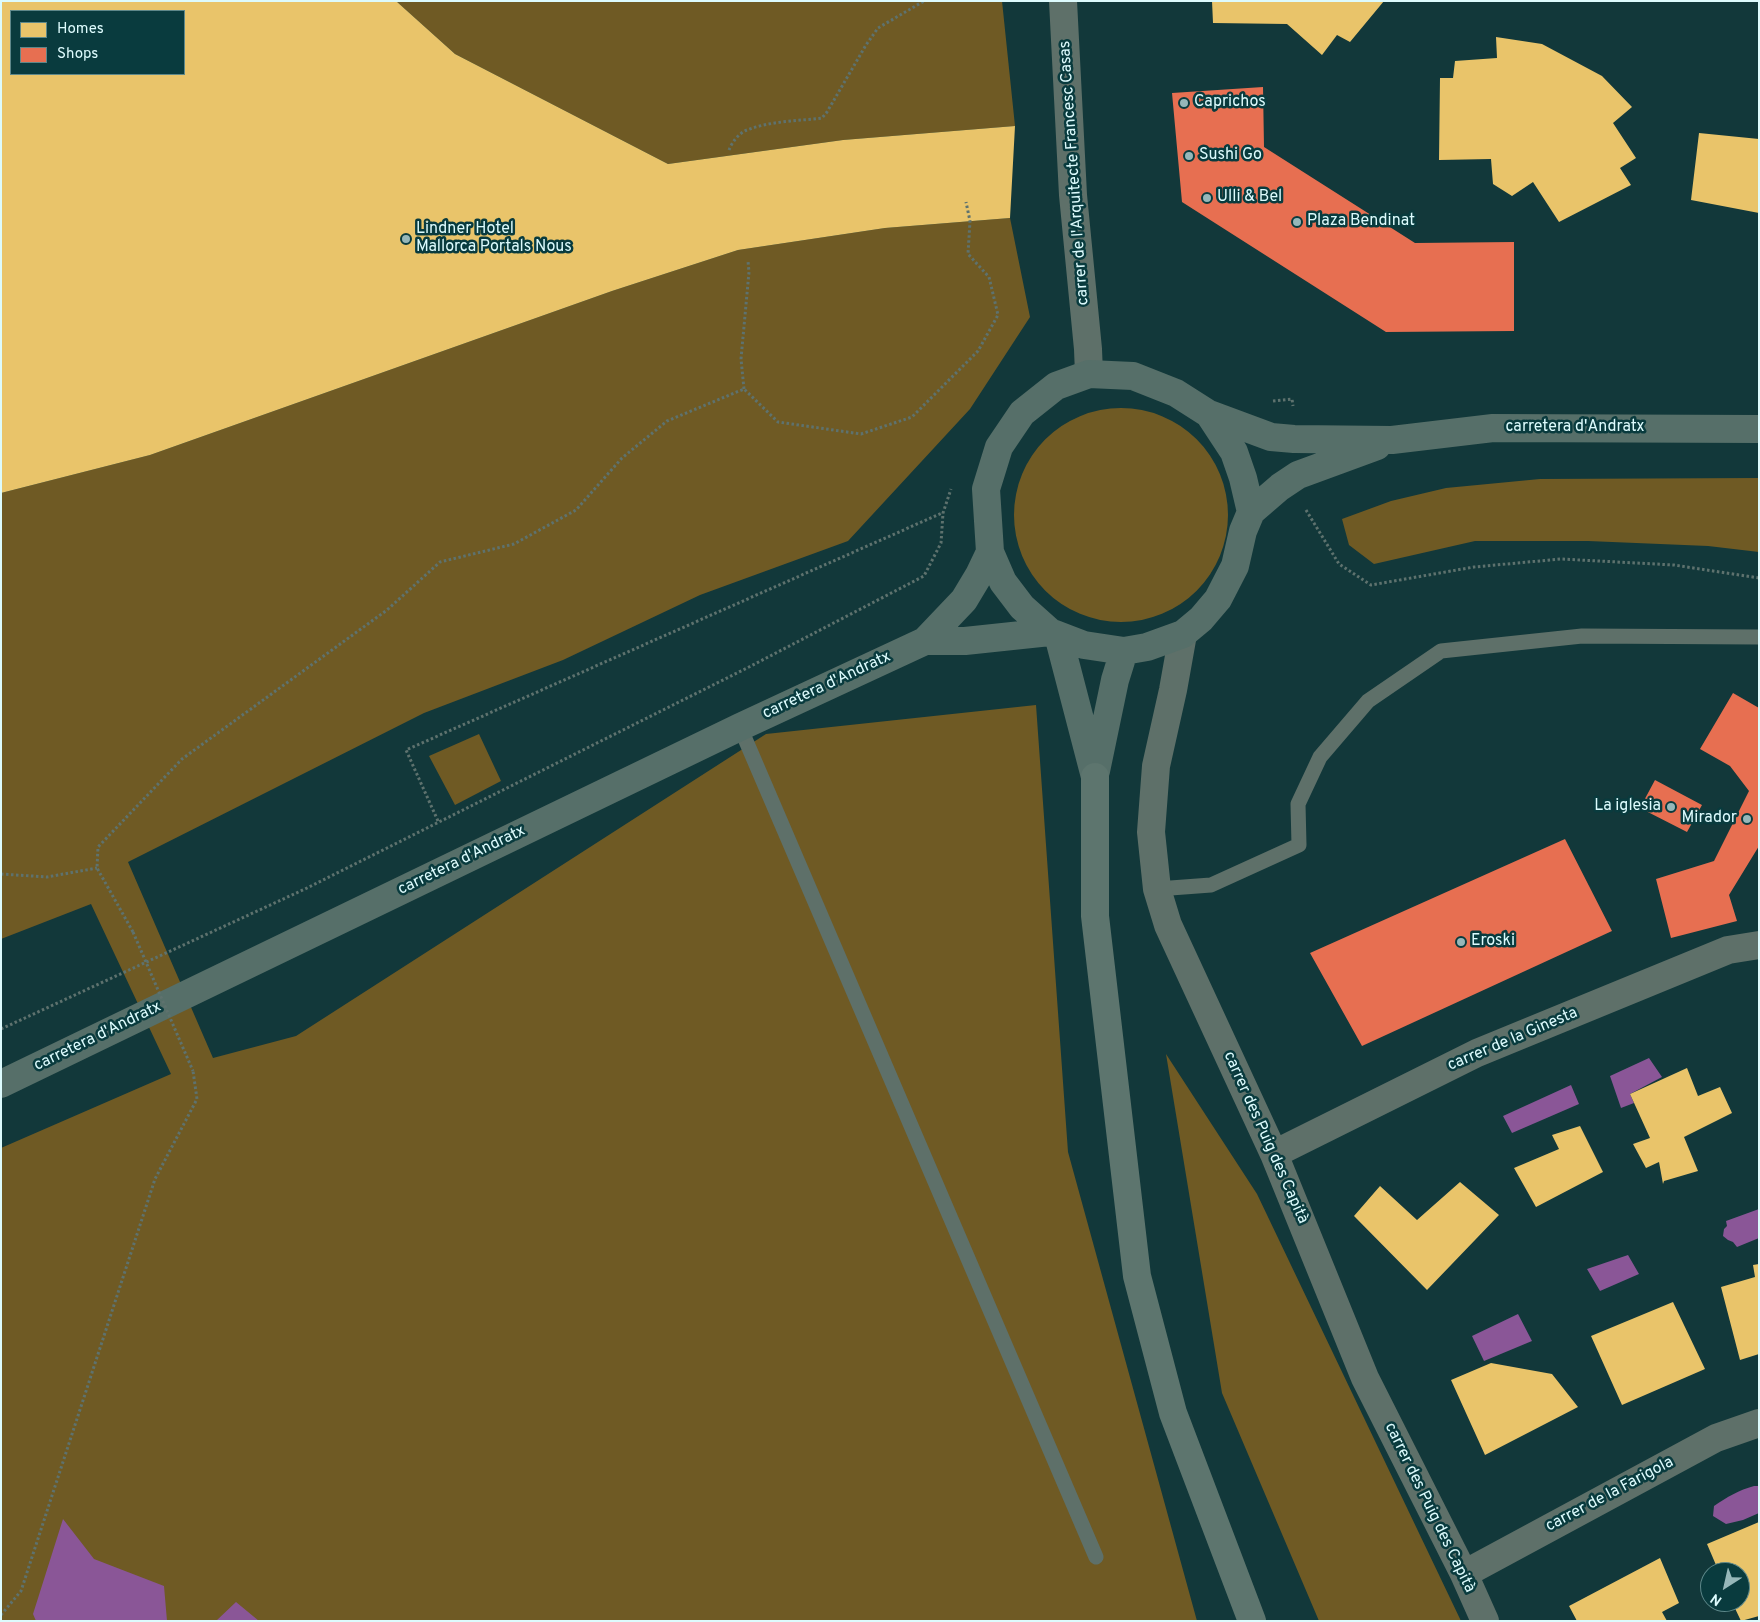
<!DOCTYPE html>
<html>
<head>
<meta charset="utf-8">
<style>
  body { margin:0 }
  #map { position:relative; width:1760px; height:1622px; overflow:hidden; background:#12383a; font-family:Overpass,sans-serif }
  canvas { display:block }
  .frame { position:absolute; inset:0; border:2px solid #ddfbfd; pointer-events:none }
  .legend { position:absolute; left:10px; top:10px; width:175px; height:65px; box-sizing:border-box; background:#093b3e; border:1px solid #5e888a; margin:0; padding:6px 9px; list-style:none; font-size:15px; color:#ddfbfd }
  .legend li { display:flex; align-items:center; gap:10px; height:25px }
  .legend b { width:25px; border:1px solid #5e888a }
  .north { position:absolute; left:1700px; top:1562px; width:50px; height:50px; box-sizing:border-box; background:#093b3e; border:1px solid #5e888a; border-radius:50%; rotate:215deg; font-size:14px; font-weight:700; line-height:20px; text-align:center; color:#ddfbfd }
  .north::after { content:''; display:block; margin:auto; width:18px; height:22px; background:#96b7b9; clip-path:polygon(50% 0,100% 100%,50% 72%,0 100%) }
</style>
</head>
<body>
<div id="map">
<canvas width="1760" height="1622"></canvas>
<div class="frame"></div>
<ul class="legend">
<li><b style="height:14px;background:#e9c46a"></b>Homes</li>
<li><b style="height:14px;background:#e76f51"></b>Shops</li>
</ul>
<div class="north">N</div>
</div>
<script>
const c = document.querySelector('canvas').getContext('2d');
c.lineJoin = 'round';
function fill(path, color) { c.fillStyle = color; c.fill(path, 'evenodd'); }
function strokePath(path, color, width, dash) { c.strokeStyle = color; c.lineWidth = width; c.lineCap = dash ? 'butt' : 'round'; c.setLineDash(dash || []); c.stroke(path); }
function drawText(font, color, halo, rows, align = 'center') {
  c.font = font + ' Overpass,sans-serif'; c.lineWidth = 5; c.setLineDash([]); c.textBaseline = 'middle'; c.strokeStyle = halo; c.fillStyle = color; for (const [text, x, y, turn = 0] of rows) {
    c.save(); c.translate(x, y); c.rotate((+turn || 0) * Math.PI / 180); c.textAlign = isNaN(turn) ? turn : align; if (halo) c.strokeText(text, 0, 0); c.fillText(text, 0, 0); c.restore();
  }
}
const green = new Path2D(`
  M 396,1 L 1002,1 L 1015,126 L 843,140 L 668,164 L 455,54 Z
  M 1010,218 L 1030,317 L 970,409 L 848,541 L 700,595 L 563,660 L 424,713 L 128,862 L 213,1058 L 296,1036 L 766,734 L 1036,705 L 1068,1152 L 1197,1621 L 1,1621 L 1,1148 L 171,1074 L 91,904 L 1,939 L 1,493 L 150,455 L 612,291 L 738,250 L 885,228 Z
  M1014 515a107 107 0 1 1 214 0a107 107 0 1 1-214 0Z
  M 1759,478 L 1759,552 L 1708,546 L 1588,541 L 1475,541 L 1374,564 L 1349,545 L 1342,519 L 1391,501 L 1446,488 L 1540,479 Z
  M 479,734 L 501,781 L 455,805 L 429,756 Z
  M 1166,1054 L 1257,1194 L 1461,1621 L 1319,1621 L 1222,1393 Z`);
const water = new Path2D(`
  M 1649,1058 L 1662,1077 L 1630,1094 L 1634,1103 L 1621,1108 L 1610,1076 Z
  M 1571,1085 L 1579,1104 L 1512,1133 L 1503,1116 Z
  M 1759,1209 L 1759,1238 L 1737,1247 L 1733,1242 L 1728,1240 L 1723,1236 L 1724,1229 L 1727,1226 L 1726,1221 Z
  M 1628,1255 L 1639,1274 L 1600,1291 L 1587,1269 Z
  M 1518,1314 L 1532,1341 L 1484,1361 L 1472,1336 Z
  M 1754,1486 L 1759,1486 L 1759,1513 L 1743,1520 L 1726,1524 L 1713,1516 L 1714,1506 C 1727,1497 1739,1490 1754,1486 Z
  M 63,1519 L 94,1559 L 164,1586 L 167,1621 L 36,1621 L 33,1614 Z
  M 236,1602 L 259,1621 L 216,1621 Z`);
const homes = new Path2D(`
  M 1,1 L 396,1 L 455,54 L 668,164 L 843,140 L 1015,126 L 1010,218 L 885,228 L 738,250 L 612,291 L 150,455 L 1,493 ZM 11,11 L 184,11 L 184,74 L 11,74 Z
  M 1212,1 L 1384,1 L 1350,42 L 1337,35 L 1322,55 L 1287,24 L 1213,23 Z
  M 1496,37 L 1542,44 L 1602,76 L 1632,107 L 1613,123 L 1636,158 L 1620,168 L 1631,185 L 1559,222 L 1533,182 L 1512,196 L 1493,184 L 1491,159 L 1439,160 L 1440,78 L 1453,78 L 1455,61 L 1497,58 Z
  M 1699,133 L 1759,139 L 1759,213 L 1691,200 Z
  M 1687,1068 L 1698,1096 L 1720,1087 L 1732,1113 L 1684,1137 L 1698,1171 L 1664,1181 L 1663,1184 L 1659,1162 L 1646,1168 L 1633,1144 L 1650,1138 L 1630,1094 Z
  M 1580,1126 L 1603,1172 L 1536,1207 L 1514,1168 L 1559,1149 L 1552,1135 Z
  M 1460,1182 L 1499,1215 L 1427,1290 L 1354,1216 L 1380,1186 L 1417,1220 Z
  M 1759,1264 L 1759,1354 L 1740,1360 L 1721,1287 L 1755,1277 L 1753,1265 Z
  M 1673,1302 L 1705,1369 L 1622,1405 L 1591,1336 Z
  M 1491,1363 L 1552,1374 L 1578,1407 L 1485,1455 L 1451,1380 Z
  M 1759,1522 L 1759,1616 L 1741,1621 L 1732,1602 L 1740,1602 L 1740,1572 L 1719,1572 L 1707,1544 Z
  M 1660,1558 L 1679,1603 L 1662,1612 L 1667,1621 L 1577,1621 L 1569,1606 Z`);
const shops = new Path2D(`
  M 1263,87 L 1264,147 L 1415,243 L 1514,242 L 1514,331 L 1386,332 L 1182,202 L 1172,93 Z
  M 1733,693 L 1759,708 L 1759,846 L 1729,895 L 1737,921 L 1671,938 L 1656,879 L 1714,861 L 1749,791 L 1730,766 L 1700,749 Z
  M 1655,780 L 1702,805 L 1687,832 L 1640,808 Z
  M 1565,839 L 1612,931 L 1362,1046 L 1310,953 Z`);
const path = new Path2D(`
  M 729,150 C 732,142 739,133 747,130 C 770,121 798,121 822,118 L 827,112 L 866,45 L 878,28 L 924,1
  M 744,389 L 741,359 L 749,272 L 748,261
  M 1273,401 L 1292,399 L 1293,406
  M 1306,510 L 1339,564 L 1371,585 L 1474,567 L 1561,559 L 1674,565 L 1759,578
  M 438,821 L 406,750 L 942,513
  M 1,874 L 47,877 L 97,868
  M 133,932 L 97,868 L 98,847 L 182,759 L 387,610 L 440,562 L 514,544 L 576,510 L 622,458 L 667,421 L 744,389 L 778,422 L 861,434 L 912,417 L 978,351 L 998,315 L 989,277 L 968,254 L 970,221 L 966,202
  M 1,1029 L 305,889 L 749,667 L 924,576 L 941,543 L 943,513 L 951,489
  M 1,1615 L 21,1591 L 155,1179 L 197,1099 L 193,1071`);
const service = new Path2D(`
  M 740,727 L 1096,1557
  M 1157,889 L 1211,885 L 1299,845 L 1298,804 L 1320,757 L 1368,701 L 1441,651 L 1582,636 L 1759,637`);
const minor = new Path2D(`
  M 1063,1 L 1073,195 L 1088,349 L 1089,374
  M 1183,634 L 1173,690 L 1156,766 L 1151,832 L 1157,889 L 1168,925 L 1274,1154 L 1365,1378 L 1464,1574 L 1485,1621
  M 1274,1154 L 1477,1053 L 1728,950 L 1759,945
  M 1464,1574 L 1716,1438 L 1759,1423`);
const primary = new Path2D(`
  M 1089,374 L 1133,376 L 1176,393 L 1209,414 L 1234,452 L 1243,478 L 1251,512 L 1243,531 L 1235,566 L 1218,599 L 1201,619 L 1183,634 L 1147,647 L 1124,651 L 1084,645 L 1050,632 L 1022,607 L 1003,582 L 990,552 L 986,489 L 999,447 L 1022,413 L 1056,386 Z
  M 1209,414 L 1271,437 L 1294,439 L 1392,440 L 1493,428 L 1759,429
  M 1251,512 L 1280,487 L 1298,475 L 1377,446
  M 1058,635 L 1095,777
  M 925,641 L 965,641 L 1050,632
  M 1096,771 L 1115,680 L 1124,651
  M 1,1084 L 740,727 L 925,641 L 964,600 L 979,575 L 990,552`);
const motorway = new Path2D(`
  M 1095,777 L 1095,916 L 1137,1276 L 1173,1413 L 1252,1621`);
const pathBridge = new Path2D(`
  M 133,932 L 193,1071`);
const markers = [
  [1184,103,5,"#96b7b9"],
  [1189,156,5,"#96b7b9"],
  [1207,198,5,"#96b7b9"],
  [1297,222,5,"#96b7b9"],
  [406,239,5,"#96b7b9"],
  [1671,807,5,"#96b7b9"],
  [1747,819,5,"#96b7b9"],
  [1461,942,5,"#96b7b9"]
];
const poiNames = [
  ["Caprichos",1194,103],
  ["Sushi Go",1199,156],
  ["Ulli & Bel",1217,198],
  ["Plaza Bendinat",1307,222],
  ["Lindner Hotel",416,230],
  ["Mallorca Portals Nous",416,248],
  ["La iglesia",1661,807,"right"],
  ["Mirador",1737,819,"right"],
  ["Eroski",1471,942]
];
const streetNames = [
  ["carrer de l'Arquitecte Francesc Casas",1075,173,-94],
  ["carretera d'Andratx",1575,428],
  ["carretera d'Andratx",827,686,-25],
  ["carretera d'Andratx",462,861,-26],
  ["carretera d'Andratx",98,1037,-26],
  ["carrer de la Ginesta",1513,1040,-23],
  ["carrer des Puig des Capità",1265,1138,66],
  ["carrer de la Farigola",1610,1495,-28],
  ["carrer des Puig des Capità",1429,1508,64]
];
fill(green, '#6f5a24');
fill(water, '#8a5697');
fill(homes, '#e9c46a');
fill(shops, '#e76f51');
strokePath(path, '#5e726e', 3, [2.5, 2.5]);
strokePath(service, '#5e7069', 15);
strokePath(minor, '#5e7069', 28);
strokePath(primary, '#566f69', 28);
strokePath(motorway, '#5d756e', 28);
strokePath(pathBridge, '#5e726e', 3, [2.5, 2.5]);
for (const [x, y, r, color] of markers) { const dot = new Path2D(); dot.arc(x, y, r, 0, 2 * Math.PI); c.fillStyle = color; c.fill(dot); strokePath(dot, '#093b3e', 2); }
drawText('16px', '#ddfbfd', '#093b3e', poiNames, 'left');
drawText('16px', '#ddfbfd', '#093b3e', streetNames);
</script>
</body>
</html>
